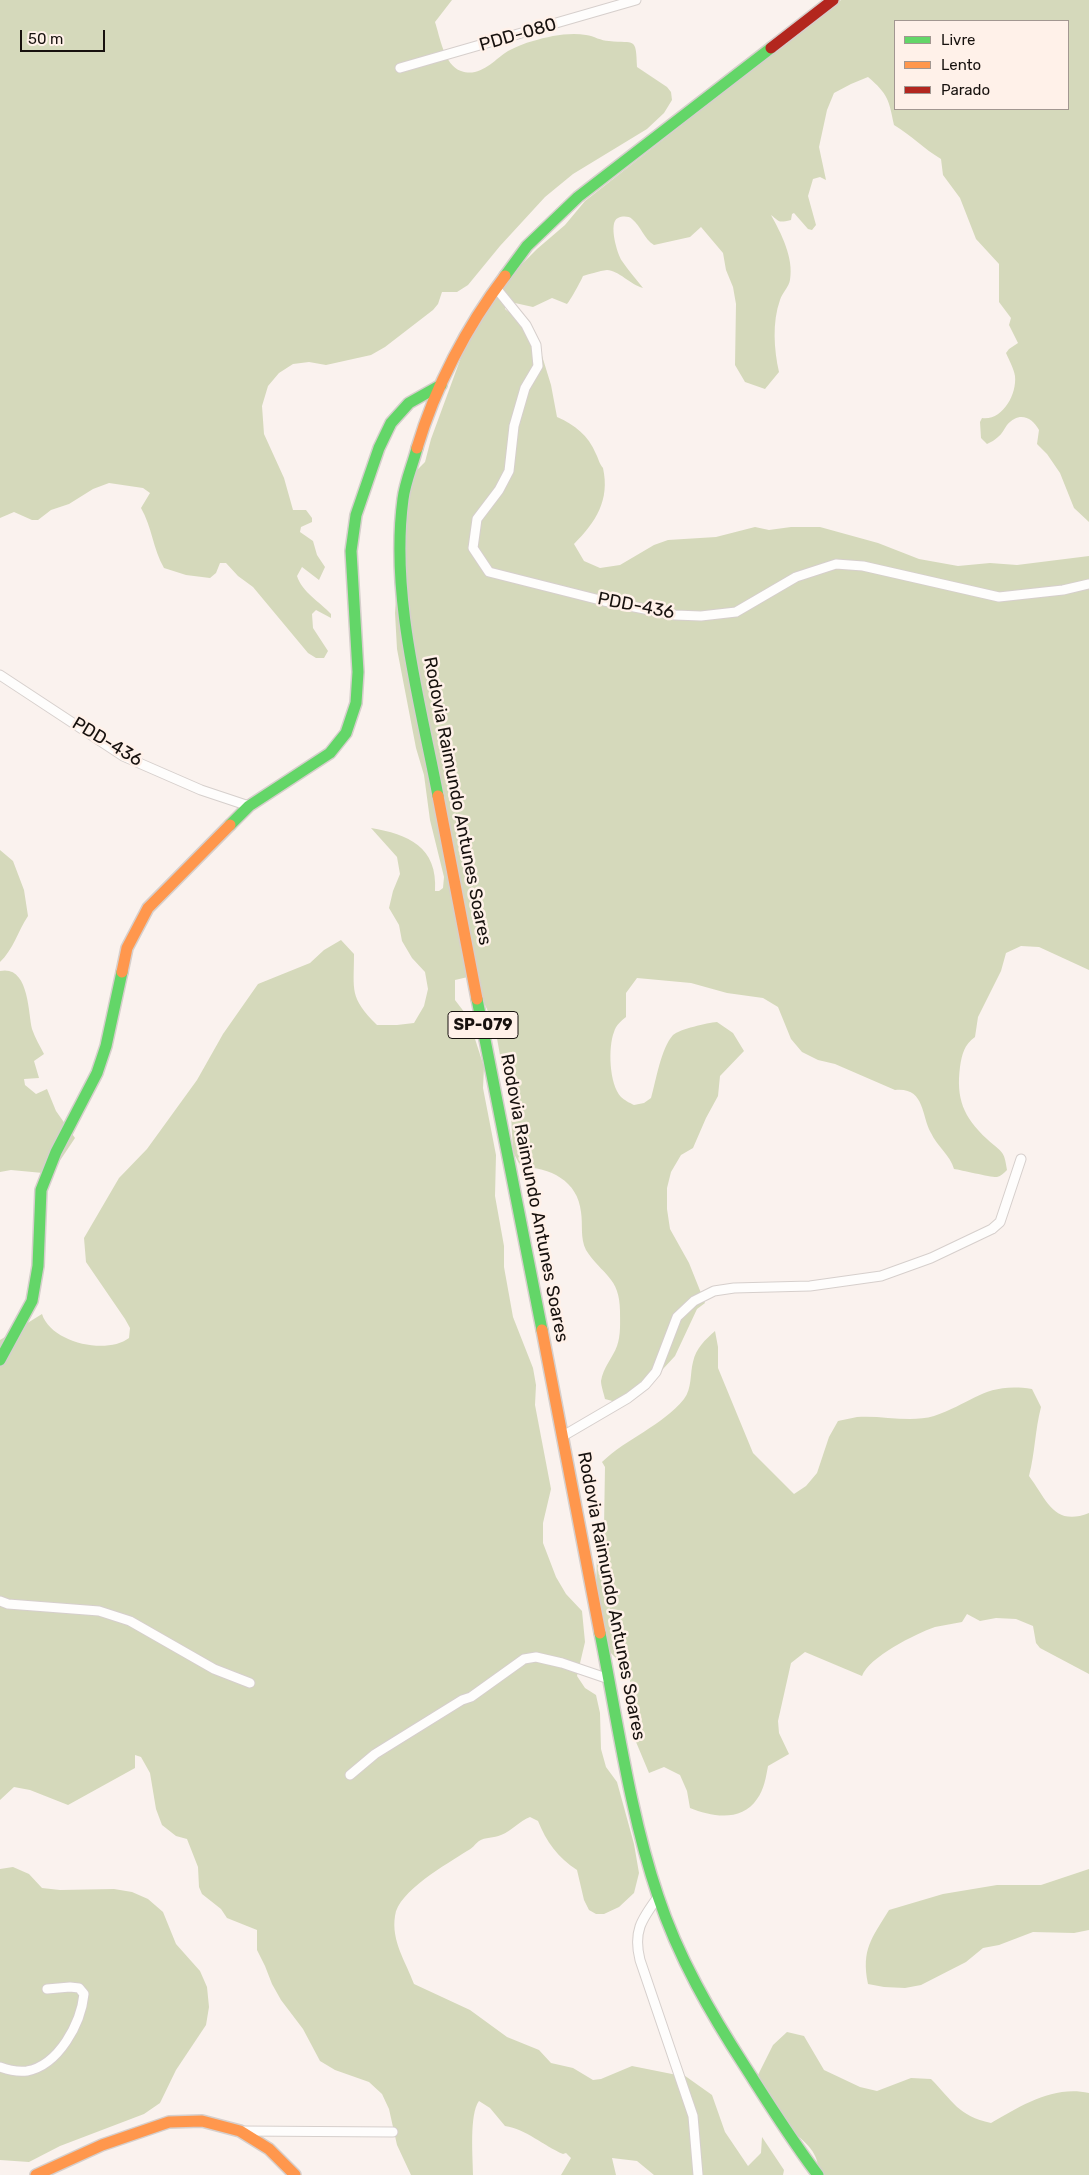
<!DOCTYPE html>
<html>
<head>
<meta charset="utf-8">
<style>
  body { margin:0 }
  #map { position:relative; width:1089px; height:2175px; overflow:hidden; background:#faf2ee; font-family:Rubik,sans-serif }
  canvas { display:block }
  .legend { position:absolute; left:894px; top:20px; width:175px; height:90px; box-sizing:border-box; background:#fff1e9; border:1px solid #a29791; margin:0; padding:6px 9px; list-style:none; font-size:15px; color:#17110e }
  .legend li { display:flex; align-items:center; gap:10px; height:25px }
  .legend b { width:25px; border:1px solid #a29791 }
  .scale { position:absolute; left:20px; top:30px; width:85px; height:22px; box-sizing:border-box; border:2px solid #17110e; border-top:0; padding-left:6px; font-size:15px; line-height:18px; white-space:nowrap; color:#17110e; -webkit-text-stroke:4px #fff1e9; paint-order:stroke }
</style>
</head>
<body>
<div id="map">
<canvas width="1089" height="2175"></canvas>
<ul class="legend">
<li><b style="height:6px;background:#63d668"></b>Livre</li>
<li><b style="height:6px;background:#ff974d"></b>Lento</li>
<li><b style="height:6px;background:#b3261e"></b>Parado</li>
</ul>
<div class="scale">50 m</div>
</div>
<script>
const c = document.querySelector('canvas').getContext('2d');
c.lineJoin = 'round';
function fill(path, color) { c.fillStyle = color; c.fill(path, 'evenodd'); }
function strokePath(path, color, width, dash) { c.strokeStyle = color; c.lineWidth = width; c.lineCap = dash ? 'butt' : 'round'; c.setLineDash(dash || []); c.stroke(path); }
function drawText(font, color, halo, rows, align = 'center') {
  c.font = font + ' Rubik,sans-serif'; c.lineWidth = 5; c.setLineDash([]); c.textBaseline = 'middle'; c.strokeStyle = halo; c.fillStyle = color; for (const [text, x, y, turn = 0] of rows) {
    c.save(); c.translate(x, y); c.rotate((+turn || 0) * Math.PI / 180); c.textAlign = isNaN(turn) ? turn : align; if (halo) c.strokeText(text, 0, 0); c.fillText(text, 0, 0); c.restore();
  }
}
const forest = new Path2D(`
  M 0,0 L 452,0 L 435,22 C 440,37 444,65 461,71 C 480,78 494,60 508,51 C 516,47 525,43 533,41 C 549,36 570,32 586,35 C 594,36 601,41 609,41 C 635,44 636,36 637,67 L 667,87 L 671,92 L 672,100 L 664,113 L 647,129 L 573,174 L 545,197 L 500,246 L 468,285 L 457,292 L 442,292 L 438,304 L 433,310 L 385,347 L 371,355 L 326,365 L 309,362 L 293,364 L 279,373 L 268,386 L 262,406 L 264,434 L 284,478 L 293,510 L 306,510 L 312,518 L 312,522 L 301,527 L 300,532 L 313,541 L 317,555 L 325,567 L 319,580 L 302,567 L 297,576 C 302,592 320,602 331,614 L 331,618 L 316,610 L 312,614 L 313,628 L 328,651 L 324,658 L 316,658 L 308,653 L 253,587 L 238,576 L 226,563 L 220,563 L 216,573 L 210,578 L 186,575 L 164,568 C 153,549 152,527 141,508 L 150,493 L 143,488 L 109,483 L 93,489 L 69,504 L 51,510 L 38,520 L 32,520 L 14,512 L 0,518 Z
  M 841,0 L 1089,0 L 1089,522 L 1074,508 L 1060,473 L 1047,454 L 1037,444 L 1039,430 C 1032,417 1019,411 1007,425 C 1004,429 1002,434 998,437 C 995,440 991,442 987,444 L 981,438 L 980,422 L 982,418 C 1002,421 1017,395 1015,376 C 1014,369 1009,360 1006,353 L 1009,349 L 1018,343 L 1009,325 L 1011,318 L 999,302 L 999,264 L 976,239 L 960,198 L 943,175 L 941,159 C 924,149 911,135 894,125 C 889,100 888,94 868,77 L 851,84 L 834,93 L 827,110 L 819,147 L 826,180 L 820,177 L 813,179 L 808,196 L 816,225 L 812,230 L 808,229 L 794,213 L 792,214 L 791,220 C 778,223 780,222 771,215 C 781,233 794,258 790,280 C 789,287 782,293 780,300 C 772,322 774,350 779,372 L 765,389 L 745,382 L 735,365 L 736,304 L 733,287 L 726,270 L 723,253 L 701,227 L 690,237 L 654,245 C 644,239 641,226 632,219 C 629,216 622,216 618,218 C 608,222 617,254 622,261 C 628,270 636,279 643,288 C 631,285 618,270 607,270 C 599,271 590,274 583,276 C 581,281 570,301 567,304 L 552,298 L 533,307 L 515,303 L 505,305 L 505,309 L 535,333 L 551,385 L 557,417 C 575,425 588,435 596,454 C 599,460 599,463 603,468 C 610,500 596,522 574,544 L 584,561 L 600,568 L 620,565 L 654,545 L 668,540 L 716,537 L 755,527 L 769,530 L 791,527 L 820,527 L 878,543 L 919,559 L 958,566 L 990,563 L 1017,565 L 1089,556 L 1089,970 L 1039,947 L 1021,946 L 1006,953 L 1001,971 L 978,1017 L 975,1037 C 964,1045 962,1054 960,1067 C 956,1098 963,1117 987,1139 C 1002,1153 1004,1149 1007,1170 C 1004,1173 1001,1176 997,1177 C 994,1178 961,1170 954,1169 C 950,1155 937,1146 931,1133 C 921,1115 925,1087 895,1090 L 835,1064 L 818,1060 L 802,1052 L 791,1039 L 778,1007 L 763,998 L 727,993 L 691,983 L 637,978 L 626,993 L 626,1017 C 621,1021 616,1025 614,1032 C 608,1047 609,1084 621,1097 C 624,1100 630,1103 634,1105 L 644,1103 L 651,1098 C 656,1081 661,1048 673,1035 C 680,1029 707,1023 717,1022 L 733,1033 L 744,1051 L 720,1076 L 718,1096 L 706,1118 L 693,1148 L 681,1155 L 671,1172 L 667,1188 L 667,1209 L 670,1229 L 689,1263 L 705,1303 L 697,1309 L 675,1356 L 639,1395 L 623,1404 L 605,1399 C 604,1394 601,1386 601,1381 C 603,1368 613,1357 617,1346 C 621,1335 620,1322 620,1311 C 620,1277 602,1275 586,1250 C 580,1238 583,1225 581,1212 C 578,1181 550,1167 521,1167 L 513,1152 L 510,1095 L 507,1078 L 501,1061 L 495,1027 L 472,976 L 455,980 L 455,1000 L 468,1017 L 484,1067 L 483,1088 L 496,1155 L 495,1196 L 504,1246 L 504,1267 L 513,1317 L 533,1368 L 536,1385 L 535,1405 L 551,1489 L 543,1523 L 543,1543 L 556,1577 L 566,1594 L 582,1611 L 585,1642 L 577,1676 L 585,1688 L 596,1695 L 600,1713 L 601,1749 L 606,1767 L 617,1782 L 634,1844 L 639,1873 L 634,1893 L 619,1907 L 604,1914 L 596,1914 L 589,1910 L 584,1900 L 577,1870 C 558,1858 546,1841 538,1821 L 530,1817 C 519,1821 512,1831 501,1835 C 494,1838 485,1837 479,1841 C 475,1844 472,1849 467,1851 C 447,1864 398,1891 395,1916 C 391,1941 406,1962 414,1984 L 470,2010 L 507,2037 L 539,2050 L 551,2063 L 573,2068 L 593,2080 L 601,2079 L 632,2066 L 677,2075 L 681,2073 L 712,2095 L 725,2132 L 748,2166 L 761,2153 L 762,2137 L 784,2170 L 783,2175 L 654,2175 L 637,2161 L 612,2158 L 616,2175 L 561,2175 L 571,2158 L 566,2153 L 563,2154 C 544,2146 526,2129 505,2126 L 490,2108 L 479,2101 C 469,2114 473,2158 473,2175 L 411,2175 L 397,2145 L 389,2109 L 382,2094 L 369,2082 L 335,2070 L 320,2061 L 303,2029 L 281,2000 L 272,1984 L 265,1966 L 257,1950 L 257,1930 L 227,1918 L 221,1909 L 202,1894 L 199,1887 L 198,1867 L 187,1839 L 176,1836 L 162,1825 L 156,1809 L 150,1773 L 141,1757 L 135,1755 L 135,1768 L 68,1805 L 30,1790 L 14,1787 L 0,1800 L 0,1340 L 42,1314 C 51,1343 107,1355 129,1338 L 130,1328 L 125,1319 L 86,1262 L 84,1238 L 119,1178 L 147,1149 L 197,1080 L 223,1034 L 258,984 L 310,963 L 324,950 L 341,940 L 354,954 C 354,991 349,997 377,1025 L 397,1025 L 414,1023 L 424,1006 L 428,989 L 425,972 L 412,958 L 402,941 L 399,925 L 389,908 L 393,891 L 400,874 L 397,857 L 371,828 C 408,834 438,847 435,891 L 439,891 L 443,888 L 444,877 L 430,820 L 424,775 L 416,748 L 397,649 L 395,613 L 401,521 L 412,475 L 425,462 L 431,439 L 463,352 L 500,286 L 537,249 L 565,225 L 585,201 ZM 895,21 L 1068,21 L 1068,109 L 895,109 Z
  M 0,850 L 13,861 L 24,890 L 28,916 C 18,931 13,950 0,962 Z
  M 0,971 C 29,965 28,1012 32,1029 C 35,1038 40,1046 44,1054 L 34,1061 L 39,1078 L 24,1079 L 25,1085 L 36,1094 L 47,1089 L 56,1111 L 75,1138 L 61,1159 L 43,1173 L 11,1170 L 0,1172 Z
  M 715,1331 L 718,1347 L 718,1368 L 753,1453 L 794,1494 L 806,1486 L 817,1473 L 829,1437 L 838,1421 C 844,1420 851,1418 857,1417 C 882,1415 910,1423 934,1416 C 974,1403 984,1382 1032,1389 L 1041,1407 C 1035,1430 1035,1453 1029,1476 C 1047,1500 1054,1527 1089,1513 L 1089,1674 L 1040,1648 L 1036,1643 L 1033,1626 L 1016,1619 L 996,1618 L 980,1621 L 967,1614 L 962,1622 C 953,1624 944,1625 935,1627 C 915,1634 869,1657 862,1676 L 805,1652 L 791,1663 L 778,1721 L 779,1733 L 789,1754 L 768,1766 C 766,1777 764,1790 757,1799 C 742,1822 712,1817 690,1808 L 687,1791 L 680,1775 L 664,1767 L 649,1773 L 631,1730 L 630,1673 L 608,1650 L 596,1604 L 597,1544 L 604,1527 L 605,1467 L 602,1462 C 627,1438 662,1426 684,1399 C 692,1389 690,1373 693,1362 C 696,1348 705,1340 715,1331 Z
  M 13,1867 L 29,1874 L 42,1888 L 60,1890 L 114,1889 L 132,1892 L 148,1899 L 163,1912 L 176,1944 L 200,1971 L 207,1987 L 209,2007 L 206,2025 L 176,2070 L 160,2103 L 144,2114 L 60,2146 L 29,2162 L 0,2160 L 0,1869 Z
  M 1089,1869 L 1089,1930 L 1074,1933 L 1033,1932 L 999,1945 L 983,1948 L 966,1962 L 921,1985 L 905,1988 L 884,1987 L 868,1984 C 861,1949 872,1938 889,1910 L 943,1894 L 997,1885 L 1041,1885 Z
  M 787,2032 L 804,2036 L 824,2070 L 860,2087 L 877,2091 L 911,2078 L 931,2079 C 953,2101 958,2116 991,2123 C 1021,2106 1053,2085 1089,2093 L 1089,2175 L 819,2175 C 819,2147 801,2142 787,2124 C 776,2109 767,2093 757,2077 L 773,2045 Z`);
const street = new Path2D(`
  M 400,68 L 636,0
  M 496,288 L 526,325 L 536,345 L 538,366 L 525,388 L 514,426 L 509,471 L 499,490 L 477,519 L 473,548 L 489,572 L 604,601 L 675,615 L 701,616 L 736,612 L 796,577 L 836,564 L 863,566 L 999,597 L 1063,590 L 1089,584
  M 0,675 L 123,756 L 201,790 L 249,806
  M 563,1436 L 628,1398 L 645,1385 L 656,1372 L 677,1317 L 694,1301 L 714,1291 L 734,1288 L 810,1286 L 881,1276 L 931,1258 L 992,1229 L 1000,1222 L 1021,1159
  M 0,1601 L 8,1604 L 99,1611 L 130,1621 L 214,1669 L 250,1683
  M 350,1775 L 375,1754 L 462,1700 L 471,1697 L 524,1659 L 536,1657 L 562,1663 L 609,1679
  M 658,1897 C 641,1920 633,1932 640,1960 L 693,2116 L 698,2175
  M 0,2067 C 8,2070 18,2072 27,2071 C 59,2065 81,2023 84,1994 L 79,1988 L 70,1987 L 47,1989
  M 242,2131 L 393,2132`);
const fast = new Path2D(`
  M 505,276 L 527,246 L 578,197 L 771,48
  M 417,448 C 413,464 405,482 403,499 C 390,596 420,701 438,796
  M 230,825 L 249,806 L 330,753 L 346,733 L 356,703 L 358,672 L 351,551 L 356,515 L 379,448 L 391,423 L 409,403 L 441,385
  M 477,999 L 542,1330
  M 0,1360 L 32,1301 L 38,1266 L 41,1190 L 56,1152 L 97,1073 L 106,1046 L 122,972
  M 600,1633 C 617,1718 630,1814 658,1896 C 678,1957 711,2014 746,2068 C 769,2104 792,2141 818,2175`);
const slow = new Path2D(`
  M 417,448 C 435,387 467,326 505,276
  M 438,796 L 477,999
  M 122,972 L 127,948 L 148,908 L 230,825
  M 542,1330 L 600,1633
  M 36,2175 L 102,2145 L 169,2122 L 202,2121 L 240,2131 L 269,2149 L 295,2175`);
const jam = new Path2D(`
  M 771,48 L 833,0`);
const shields = [
  [483,1025,70]
];
const shieldNames = [
  ["SP-079",483,1025]
];
const streetNames = [
  ["PDD-080",518,35,-16],
  ["PDD-436",636,606,11],
  ["PDD-436",107,742,31],
  ["Rodovia Raimundo Antunes Soares",457,801,79],
  ["Rodovia Raimundo Antunes Soares",534,1198,79],
  ["Rodovia Raimundo Antunes Soares",611,1596,79]
];
fill(forest, '#d5d9bb');
strokePath(street, '#d6cfcc', 11);
strokePath(fast, '#d6cfcc', 14);
strokePath(slow, '#d6cfcc', 14);
strokePath(jam, '#d6cfcc', 14);
strokePath(street, '#fefdfc', 9);
strokePath(fast, '#63d668', 11);
strokePath(slow, '#ff974d', 11);
strokePath(jam, '#b3261e', 11);
for (const [x, y, w] of shields) { const box = new Path2D(); box.roundRect(x - w / 2, y - 13.5, w, 27, 4); c.fillStyle = '#fff1e9'; c.fill(box); strokePath(box, '#17110e', 1); }
drawText('bold 16px', '#17110e', null, shieldNames);
drawText('18px', '#17110e', '#fff1e9', streetNames);
</script>
</body>
</html>
